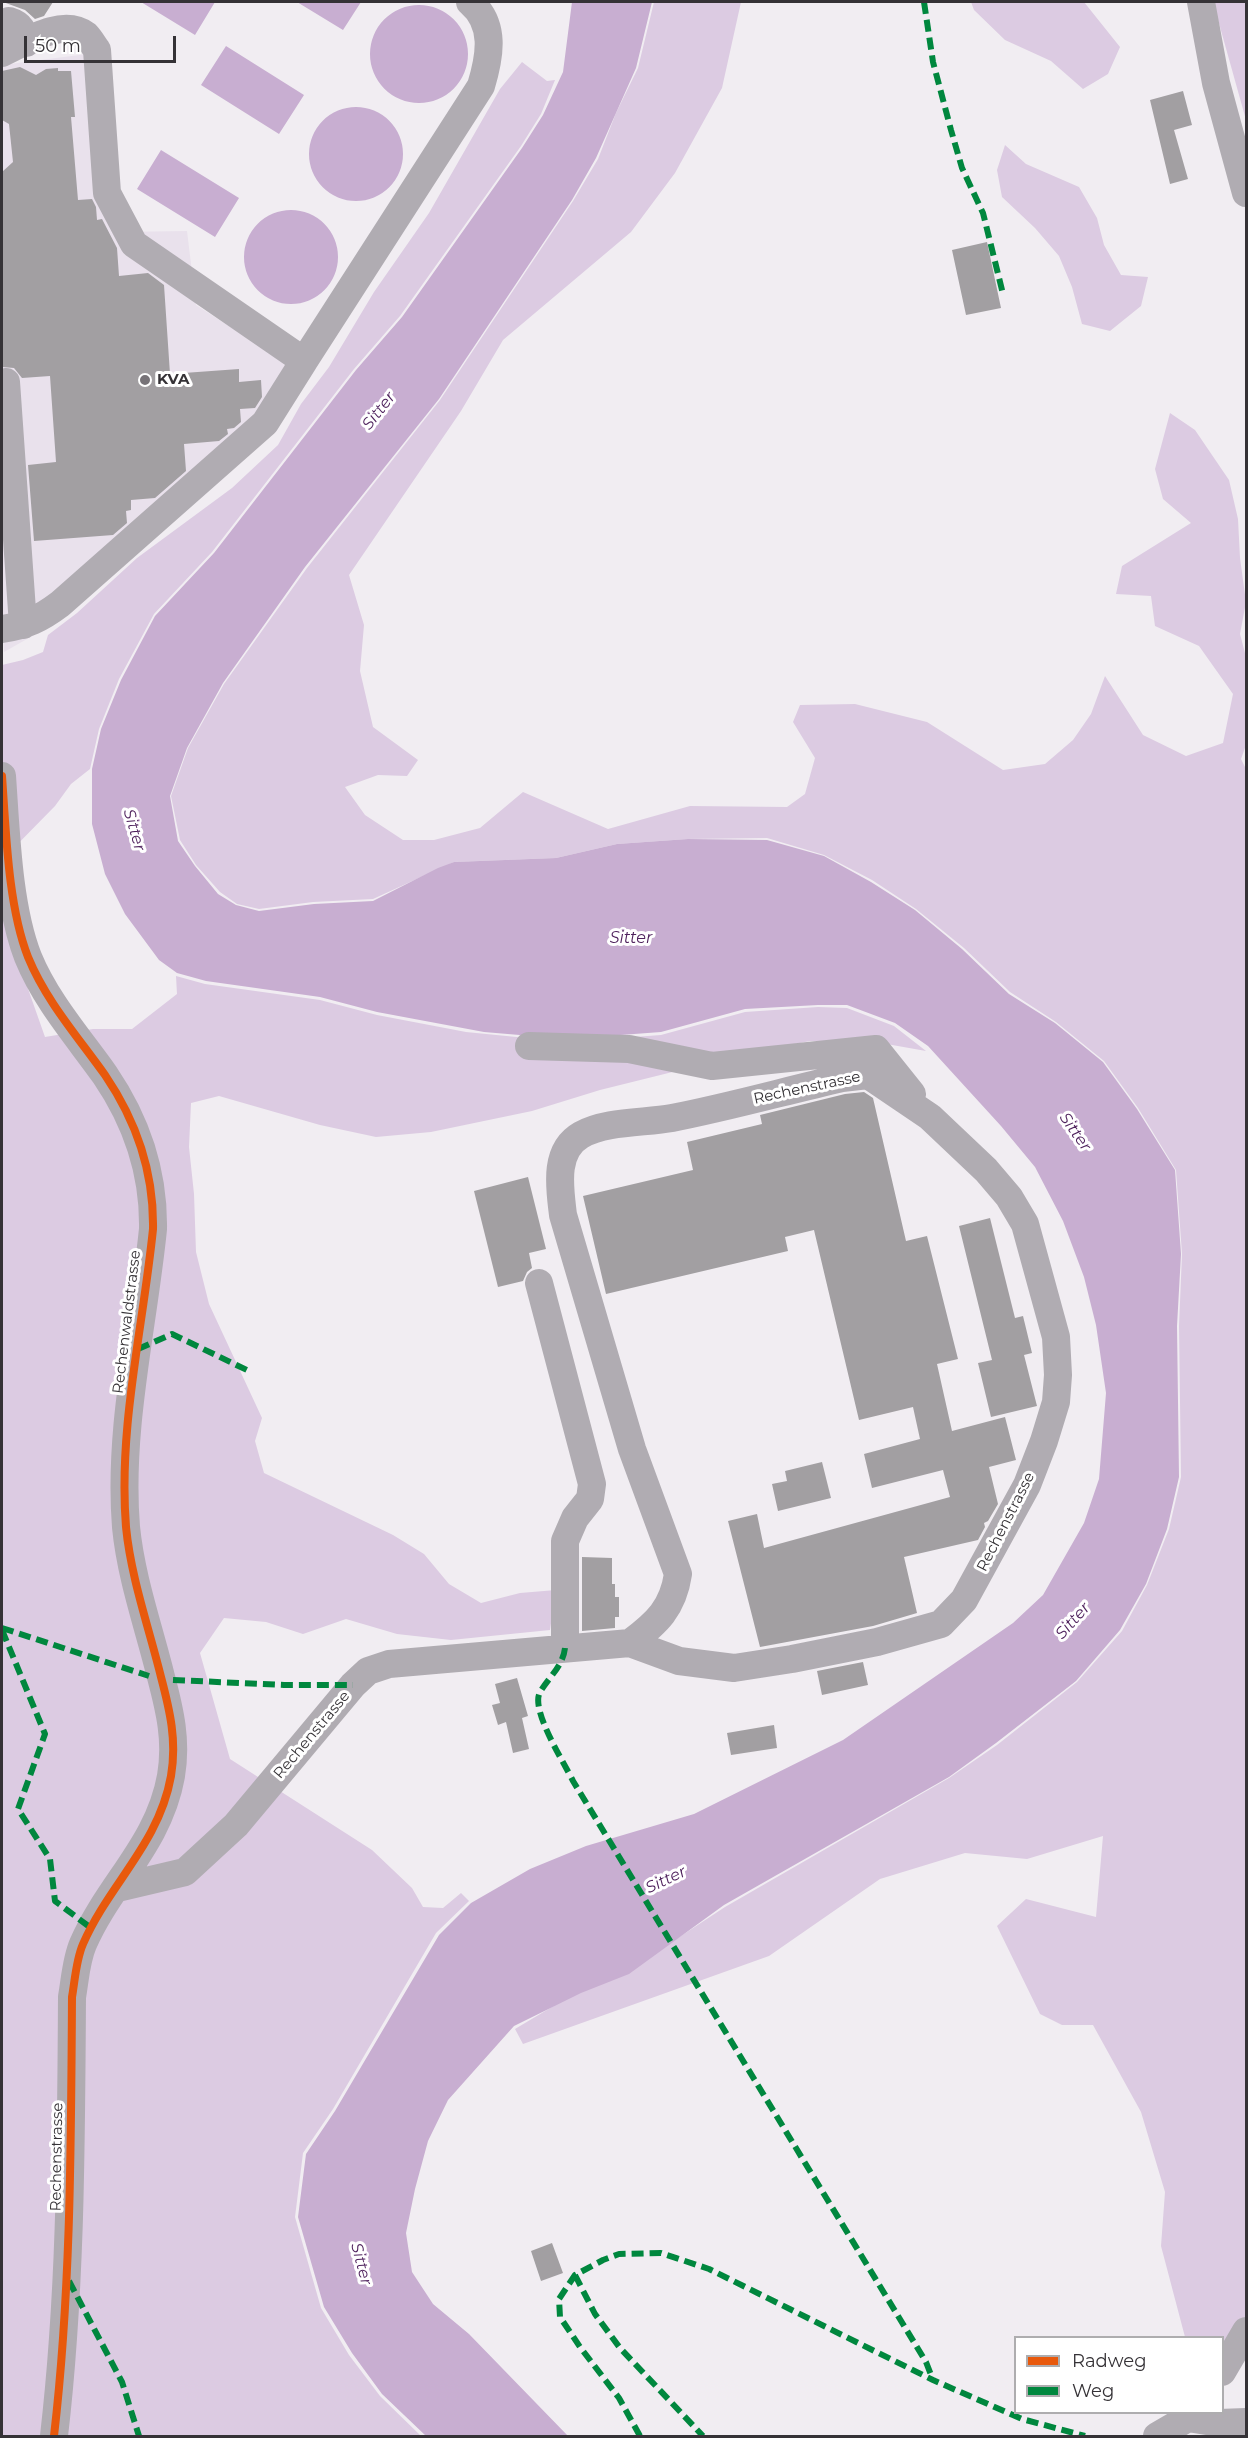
<!DOCTYPE html>
<html>
<head>
<meta charset="utf-8">
<style>
  body { margin:0 }
  #map { position:relative; width:1248px; height:2438px; overflow:hidden; background:#f1edf2; font-family:Montserrat,sans-serif }
  canvas { display:block }
  .frame { position:absolute; inset:0; border:3px solid #353236; pointer-events:none }
  .legend { position:absolute; left:1014px; top:2336px; width:210px; height:78px; box-sizing:border-box; background:#fff; border:2px solid #aeadaf; margin:0; padding:8px 10px; list-style:none; font-size:18px; color:#353236 }
  .legend li { display:flex; align-items:center; gap:12px; height:30px }
  .legend b { width:30px; border:2px solid #aeadaf }
  .scale { position:absolute; left:24px; top:36px; width:152px; height:27px; box-sizing:border-box; border:3px solid #353236; border-top:0; padding-left:8px; font-size:18px; line-height:21px; white-space:nowrap; color:#353236; -webkit-text-stroke:4px #fff; paint-order:stroke }
</style>
</head>
<body>
<div id="map">
<canvas width="1248" height="2438"></canvas>
<div class="frame"></div>
<ul class="legend">
<li><b style="height:8px;background:#e8590c"></b>Radweg</li>
<li><b style="height:8px;background:#00873e"></b>Weg</li>
</ul>
<div class="scale">50 m</div>
</div>
<script>
const c = document.querySelector('canvas').getContext('2d');
c.lineJoin = 'round';
function fill(path, color) { c.fillStyle = color; c.fill(path, 'evenodd'); }
function strokePath(path, color, width, dash) { c.strokeStyle = color; c.lineWidth = width; c.lineCap = dash ? 'butt' : 'round'; c.setLineDash(dash || []); c.stroke(path); }
function drawText(font, color, halo, rows, align = 'center') {
  c.font = font + ' Montserrat,sans-serif'; c.lineWidth = 6; c.setLineDash([]); c.textBaseline = 'middle'; c.strokeStyle = halo; c.fillStyle = color; for (const [text, x, y, turn = 0] of rows) {
    c.save(); c.translate(x, y); c.rotate((+turn || 0) * Math.PI / 180); c.textAlign = isNaN(turn) ? turn : align; if (halo) c.strokeText(text, 0, 0); c.fillText(text, 0, 0); c.restore();
  }
}
const built = new Path2D(`
  M 87,54 L 116,232 L 187,231 L 196,305 L 309,377 L 43,630 L 4,652 L 2,620 L 2,65 Z`);
const green = new Path2D(`
  M 654,2 L 741,2 L 722,88 L 675,173 L 631,232 L 503,340 L 461,411 L 349,575 L 364,625 L 360,671 L 373,727 L 418,760 L 407,776 L 378,775 L 345,787 L 365,815 L 403,840 L 434,840 L 480,828 L 523,792 L 608,829 L 690,806 L 787,807 L 805,794 L 815,758 L 793,722 L 800,705 L 855,704 L 927,722 L 1003,770 L 1045,764 L 1073,740 L 1091,714 L 1105,676 L 1143,735 L 1186,756 L 1223,743 L 1233,694 L 1199,646 L 1155,626 L 1151,596 L 1116,594 L 1122,566 L 1191,523 L 1163,499 L 1155,469 L 1170,413 L 1195,430 L 1229,480 L 1238,519 L 1240,558 L 1246,602 L 1240,634 L 1246,657 L 1246,745 L 1241,759 L 1246,769 L 1246,2316 L 1223,2354 L 1222,2338 L 1185,2337 L 1161,2246 L 1165,2192 L 1141,2112 L 1093,2025 L 1062,2025 L 1040,2014 L 997,1926 L 1026,1899 L 1096,1917 L 1103,1836 L 1027,1859 L 965,1853 L 880,1879 L 769,1956 L 523,2044 L 515,2029 L 577,1992 L 649,1957 L 725,1907 L 949,1778 L 997,1745 L 1077,1682 L 1122,1631 L 1147,1585 L 1169,1529 L 1181,1477 L 1179,1326 L 1182,1254 L 1176,1170 L 1138,1108 L 1104,1061 L 1056,1022 L 1010,992 L 964,948 L 916,909 L 872,880 L 824,855 L 767,838 L 688,839 L 617,844 L 556,858 L 454,862 L 373,899 L 313,902 L 259,909 L 237,904 L 220,892 L 196,865 L 180,840 L 171,796 L 188,748 L 224,684 L 307,568 L 440,400 L 573,201 L 598,159 L 616,113 L 638,68 Z
  M 971,2 L 1084,2 L 1120,47 L 1108,74 L 1083,89 L 1051,61 L 1005,40 L 974,10 Z
  M 1214,2 L 1246,2 L 1246,120 L 1215,9 Z
  M 522,62 L 547,81 L 555,80 L 541,114 L 521,146 L 400,316 L 354,369 L 212,552 L 154,614 L 119,679 L 99,729 L 90,769 L 71,784 L 55,806 L 2,860 L 2,665 L 23,660 L 43,652 L 48,635 L 77,613 L 137,558 L 232,488 L 278,445 L 301,404 L 329,367 L 374,292 L 429,213 L 500,89 Z
  M 1005,145 L 1026,164 L 1079,187 L 1097,218 L 1104,245 L 1121,275 L 1148,277 L 1141,306 L 1110,331 L 1082,324 L 1072,287 L 1059,256 L 1035,228 L 1002,197 L 997,170 Z
  M 2,915 L 45,1037 L 93,1029 L 132,1029 L 177,994 L 176,976 L 205,984 L 320,1000 L 377,1015 L 466,1032 L 567,1042 L 661,1035 L 745,1012 L 818,1007 L 847,1008 L 894,1026 L 926,1051 L 881,1043 L 810,1041 L 745,1054 L 600,1090 L 532,1111 L 431,1132 L 376,1137 L 320,1125 L 219,1096 L 191,1103 L 189,1147 L 194,1194 L 196,1252 L 209,1304 L 262,1418 L 255,1441 L 264,1473 L 393,1535 L 424,1554 L 449,1584 L 481,1603 L 520,1593 L 556,1590 L 550,1630 L 451,1640 L 397,1634 L 346,1619 L 303,1634 L 266,1622 L 224,1618 L 200,1653 L 230,1759 L 372,1850 L 412,1888 L 423,1907 L 443,1908 L 461,1893 L 469,1901 L 436,1933 L 333,2109 L 303,2153 L 295,2217 L 321,2308 L 349,2355 L 380,2396 L 421,2436 L 2,2436 Z`);
const water = new Path2D(`
  M 141,2 L 215,2 L 195,35 Z
  M 297,2 L 361,2 L 343,30 Z
  M 572,2 L 652,2 L 636,68 L 596,158 L 572,200 L 439,399 L 305,567 L 223,683 L 187,748 L 170,796 L 178,841 L 195,866 L 218,894 L 236,905 L 259,911 L 314,904 L 373,901 L 438,868 L 454,862 L 556,858 L 617,844 L 688,839 L 767,840 L 824,856 L 871,882 L 915,910 L 962,949 L 1009,994 L 1055,1023 L 1103,1062 L 1137,1109 L 1175,1170 L 1181,1254 L 1177,1326 L 1179,1477 L 1167,1529 L 1146,1584 L 1120,1630 L 1076,1681 L 996,1743 L 949,1777 L 724,1905 L 629,1974 L 581,1993 L 514,2026 L 448,2100 L 428,2141 L 415,2189 L 406,2233 L 412,2272 L 433,2304 L 469,2334 L 568,2436 L 426,2436 L 382,2394 L 352,2353 L 324,2307 L 298,2217 L 306,2154 L 335,2111 L 439,1935 L 471,1903 L 530,1869 L 586,1846 L 694,1814 L 843,1740 L 1013,1623 L 1043,1595 L 1084,1523 L 1099,1479 L 1106,1393 L 1096,1325 L 1084,1277 L 1063,1221 L 1035,1167 L 1001,1126 L 928,1046 L 895,1023 L 847,1005 L 818,1005 L 745,1009 L 661,1032 L 567,1039 L 484,1032 L 377,1012 L 320,997 L 206,981 L 177,973 L 159,960 L 125,914 L 105,874 L 92,824 L 92,769 L 101,729 L 121,680 L 155,616 L 214,553 L 356,370 L 402,317 L 522,148 L 543,115 L 563,72 Z
  M370 54a49 49 0 1 1 98 0a49 49 0 1 1-98 0Z
  M 226,46 L 304,95 L 279,134 L 201,85 Z
  M309 154a47 47 0 1 1 94 0a47 47 0 1 1-94 0Z
  M 161,150 L 239,198 L 215,237 L 137,189 Z
  M244 257a47 47 0 1 1 94 0a47 47 0 1 1-94 0Z`);
const building = new Path2D(`
  M 3,2 L 53,2 L 44,16 L 35,19 L 25,10 Z
  M 20,67 L 36,75 L 46,69 L 58,68 L 58,71 L 71,71 L 75,117 L 71,117 L 78,200 L 92,199 L 96,207 L 97,220 L 102,219 L 117,248 L 119,276 L 148,273 L 164,285 L 170,374 L 239,369 L 239,382 L 261,380 L 262,397 L 255,408 L 240,409 L 241,422 L 234,428 L 227,429 L 228,434 L 219,441 L 184,444 L 186,471 L 155,498 L 131,500 L 131,510 L 126,511 L 127,523 L 113,535 L 34,541 L 28,465 L 56,462 L 50,376 L 22,378 L 14,368 L 2,367 L 2,172 L 13,162 L 9,124 L 2,120 L 2,71 Z
  M 1183,91 L 1192,125 L 1174,130 L 1188,179 L 1170,184 L 1150,100 Z
  M 987,242 L 1001,308 L 966,315 L 952,250 Z
  M 864,1092 L 873,1098 L 906,1241 L 927,1236 L 958,1359 L 937,1364 L 952,1431 L 1005,1417 L 1016,1460 L 989,1467 L 998,1504 L 988,1521 L 984,1523 L 985,1527 L 978,1540 L 904,1557 L 917,1613 L 873,1626 L 760,1647 L 728,1521 L 757,1514 L 764,1548 L 950,1497 L 943,1470 L 872,1488 L 864,1454 L 920,1439 L 913,1407 L 859,1420 L 814,1230 L 785,1237 L 788,1251 L 606,1294 L 583,1196 L 693,1170 L 687,1142 L 762,1124 L 760,1115 L 845,1094 Z
  M 528,1177 L 546,1249 L 529,1253 L 532,1268 L 527,1272 L 523,1281 L 498,1287 L 474,1191 Z
  M 990,1218 L 1015,1318 L 1023,1316 L 1032,1353 L 1024,1355 L 1037,1406 L 991,1417 L 978,1363 L 992,1360 L 959,1226 Z
  M 822,1462 L 831,1498 L 778,1511 L 772,1484 L 787,1481 L 785,1471 Z
  M 582,1557 L 612,1558 L 612,1584 L 615,1584 L 615,1597 L 619,1597 L 619,1617 L 615,1617 L 615,1628 L 582,1631 Z
  M 863,1662 L 868,1685 L 822,1695 L 817,1671 Z
  M 517,1678 L 528,1716 L 522,1718 L 529,1749 L 513,1753 L 506,1722 L 498,1725 L 492,1705 L 500,1703 L 495,1684 Z
  M 774,1725 L 777,1748 L 731,1755 L 727,1733 Z
  M 552,2243 L 563,2273 L 541,2281 L 531,2251 Z`);
const minor = new Path2D(`
  M 1201,2 L 1216,83 L 1246,193
  M 2,34 L 3,27 L 9,21 C 22,25 23,31 26,43
  M 2,53 C 24,43 62,17 86,35 C 90,39 94,46 97,50 L 107,193 L 134,244 L 304,361 L 481,86 C 490,56 496,24 470,2
  M 6,382 L 23,625
  M 2,629 C 27,625 40,619 60,604 L 265,423 L 304,361
  M 2,776 C 6,831 8,906 28,957 C 46,1001 78,1037 105,1075 C 137,1122 154,1172 153,1229 C 143,1328 118,1428 126,1527 C 131,1578 149,1628 161,1677 C 170,1711 177,1741 171,1776 C 159,1844 109,1884 83,1944 C 76,1960 75,1980 72,1997 C 71,2144 71,2290 54,2436
  M 529,1046 L 629,1049 L 712,1066 L 876,1049 L 912,1094
  M 539,1283 L 592,1484 L 590,1499 L 575,1518 L 565,1541 L 565,1648
  M 117,1888 L 185,1872 L 236,1825 L 353,1685 L 368,1671 L 389,1664 L 630,1643 L 679,1661 L 734,1668 L 792,1659 L 877,1642 L 941,1624 L 964,1600 L 1027,1485 L 1044,1441 L 1056,1402 L 1058,1375 L 1056,1337 L 1025,1224 L 1009,1197 L 986,1170 L 930,1117 L 868,1075 L 842,1078 C 785,1091 729,1107 672,1118 C 644,1123 606,1121 581,1135 C 553,1151 560,1189 563,1215 L 632,1449 L 678,1574 C 673,1608 657,1623 630,1643
  M 1222,2372 L 1246,2331
  M 1188,2418 L 1219,2423 L 1246,2422
  M 1157,2436 L 1188,2418 L 1192,2412`);
const quiet = new Path2D(`
  M 924,2 L 933,62 L 951,130 L 962,168 L 983,213 L 1003,294
  M 138,1349 L 172,1334 L 249,1371
  M 2,1628 L 149,1676
  M 2,1630 L 45,1734 L 18,1809 L 50,1859 L 55,1901 L 91,1928
  M 565,1648 C 563,1666 549,1677 540,1692 C 530,1710 564,1762 573,1781 L 926,2362 L 933,2380
  M 173,1680 L 284,1685 L 353,1685
  M 575,2275 L 595,2314 L 620,2348 L 703,2436
  M 69,2281 L 122,2382 L 139,2436
  M 640,2436 L 619,2398 L 580,2347 L 560,2317 L 559,2299 L 575,2275 L 603,2260 L 619,2254 L 661,2253 L 709,2269 L 933,2380 L 1022,2419 L 1085,2436`);
const cycleway = new Path2D(`
  M 2,776 C 6,831 8,906 28,957 C 46,1001 78,1037 105,1075 C 137,1122 154,1172 153,1229 C 143,1328 118,1428 126,1527 C 131,1578 149,1628 161,1677 C 170,1711 177,1741 171,1776 C 159,1844 109,1884 83,1944 C 76,1960 75,1980 72,1997 C 71,2144 71,2290 54,2436`);
const markers = [
  [145,380,6,"#777378"]
];
const poiNames = [
  ["KVA",157,380]
];
const streetNames = [
  ["Rechenstrasse",807,1088,-12],
  ["Rechenwaldstrasse",127,1322,-83],
  ["Rechenstrasse",1006,1522,-63],
  ["Rechenstrasse",312,1735,-50],
  ["Rechenstrasse",57,2157,-89]
];
const waterNames = [
  ["Sitter",379,411,-52],
  ["Sitter",134,830,74],
  ["Sitter",631,938],
  ["Sitter",1075,1132,55],
  ["Sitter",1073,1621,-48],
  ["Sitter",666,1880,-26],
  ["Sitter",361,2264,75]
];
fill(built, '#e9e1ec');
fill(green, '#dccbe2');
fill(water, '#c8aed1');
fill(building, '#a29fa2');
strokePath(minor, '#b0acb2', 28);
strokePath(quiet, '#00873e', 6, [12, 6]);
strokePath(cycleway, '#e8590c', 8);
for (const [x, y, r, color] of markers) { const dot = new Path2D(); dot.arc(x, y, r, 0, 2 * Math.PI); c.fillStyle = color; c.fill(dot); strokePath(dot, '#fff', 2); }
drawText('bold 15px', '#353236', '#fff', poiNames, 'left');
drawText('15px', '#353236', '#fff', streetNames);
drawText('italic 16px', '#4f225d', '#fff', waterNames);
</script>
</body>
</html>
